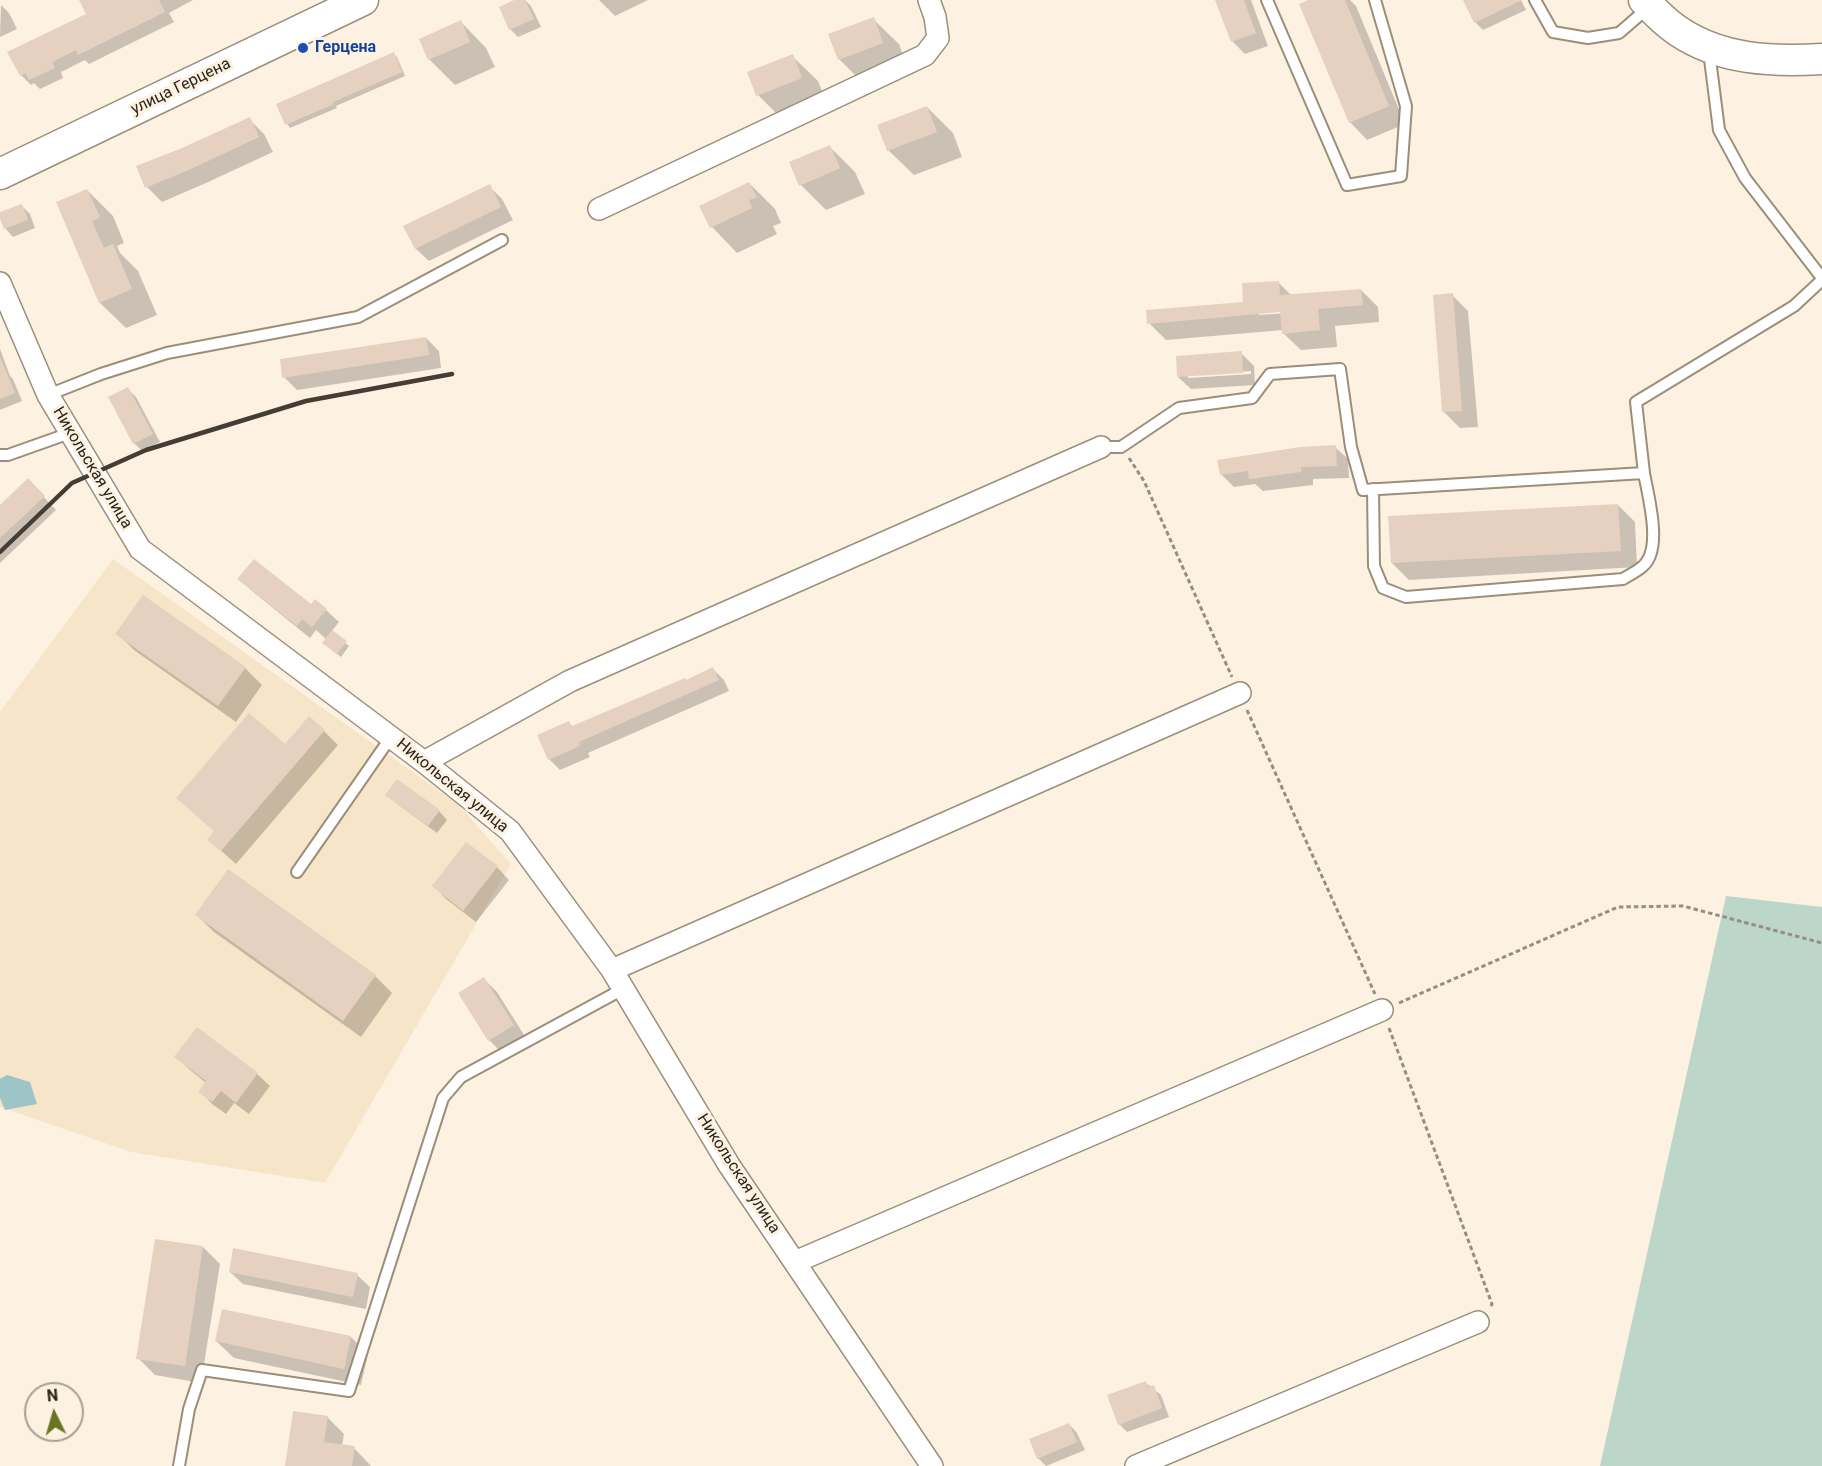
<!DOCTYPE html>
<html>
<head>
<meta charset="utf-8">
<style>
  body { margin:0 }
  #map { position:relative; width:1822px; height:1466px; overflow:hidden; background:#fdf2e1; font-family:Roboto,sans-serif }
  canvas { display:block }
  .north { position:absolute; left:24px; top:1382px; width:60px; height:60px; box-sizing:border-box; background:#fdf2e1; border:2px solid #a89f92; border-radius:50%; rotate:355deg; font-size:16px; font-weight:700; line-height:24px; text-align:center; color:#28231b }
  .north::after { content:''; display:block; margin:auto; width:21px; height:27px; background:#687521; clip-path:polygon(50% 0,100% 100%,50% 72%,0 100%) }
</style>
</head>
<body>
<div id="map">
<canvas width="1822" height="1466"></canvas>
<div class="north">N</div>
</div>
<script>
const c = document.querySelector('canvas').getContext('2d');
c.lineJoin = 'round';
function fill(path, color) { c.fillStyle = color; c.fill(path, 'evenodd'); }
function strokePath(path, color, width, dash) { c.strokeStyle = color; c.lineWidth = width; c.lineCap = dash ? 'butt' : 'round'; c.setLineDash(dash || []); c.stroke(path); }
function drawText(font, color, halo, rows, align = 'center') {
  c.font = font + ' Roboto,sans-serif'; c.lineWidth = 6; c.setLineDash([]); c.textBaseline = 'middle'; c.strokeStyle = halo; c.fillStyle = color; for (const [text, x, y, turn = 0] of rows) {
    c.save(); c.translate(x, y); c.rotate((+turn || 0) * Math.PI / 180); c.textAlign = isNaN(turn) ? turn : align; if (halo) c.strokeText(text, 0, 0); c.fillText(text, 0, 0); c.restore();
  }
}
const built = new Path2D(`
  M 113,559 L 458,804 L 511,864 L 325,1183 L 131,1152 L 0,1107 L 0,712 Z`);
const green = new Path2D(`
  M 1726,896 L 1822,907 L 1822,1466 L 1600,1466 Z`);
const water = new Path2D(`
  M 7,1075 L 30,1082 L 37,1104 L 5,1110 L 0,1098 L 0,1079 Z`);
const shadow = new Path2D(`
  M 81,0 L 193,0 L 169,13 L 174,22 L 89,64 L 85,60 L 61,72 L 63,78 L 40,89 L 34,83 L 31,85 L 21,75 L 88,15 Z
  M 518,0 L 525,0 L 531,6 L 541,27 L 518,37 L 510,29 Z
  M 599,0 L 648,0 L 615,16 Z
  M 1217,0 L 1251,0 L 1268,46 L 1245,54 L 1232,41 Z
  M 1312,0 L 1350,0 L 1356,6 L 1405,124 L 1367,140 L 1350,122 Z
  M 1472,0 L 1521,0 L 1526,10 L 1483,30 L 1475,22 Z
  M 1,5 L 9,13 L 17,29 L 0,37 Z
  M 873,19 L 899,44 L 908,69 L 865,85 L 839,59 Z
  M 461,22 L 486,48 L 495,67 L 455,85 L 429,59 Z
  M 393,54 L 397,57 L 405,76 L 336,106 L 337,108 L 290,128 L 287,124 Z
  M 792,56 L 818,81 L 827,103 L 783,120 L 758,95 Z
  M 927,107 L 953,133 L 962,157 L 914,175 L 888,150 Z
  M 249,119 L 264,134 L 273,152 L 206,183 L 162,202 L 147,187 L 183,149 Z
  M 830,147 L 855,172 L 865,194 L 826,210 L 801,185 Z
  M 749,183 L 775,209 L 781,223 L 773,226 L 777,234 L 737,253 L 712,227 L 701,207 Z
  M 489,186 L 502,199 L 513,220 L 429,261 L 416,249 L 405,227 Z
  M 87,190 L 113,216 L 124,243 L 117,246 L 120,253 L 138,271 L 157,315 L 126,328 L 100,303 L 58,203 Z
  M 21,205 L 30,214 L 35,228 L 13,237 L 5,228 L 0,214 Z
  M 1278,282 L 1292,296 L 1361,290 L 1378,307 L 1379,322 L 1335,326 L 1337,347 L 1301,350 L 1283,333 L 1283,330 L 1166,340 L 1149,323 L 1245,303 ZM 1288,310 L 1288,313 L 1259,315 L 1259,312 Z
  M 1452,295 L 1468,311 L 1478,427 L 1460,428 L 1444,412 Z
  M 426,338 L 439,351 L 441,368 L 297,390 L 284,377 Z
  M 0,349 L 10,376 L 13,379 L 22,401 L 0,410 Z
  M 1241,353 L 1254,366 L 1255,385 L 1191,389 L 1178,377 ZM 1251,371 L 1251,374 L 1188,378 L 1188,375 Z
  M 128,389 L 136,397 L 160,442 L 142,451 L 134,443 Z
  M 1335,447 L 1348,459 L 1349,478 L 1313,479 L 1313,485 L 1263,491 L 1255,484 L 1234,487 L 1221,474 Z
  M 40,493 L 56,510 L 0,563 L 0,507 Z
  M 1618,505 L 1635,522 L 1637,567 L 1409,580 L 1392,563 Z
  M 239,579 L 311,607 L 326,610 L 339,622 L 331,632 L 349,646 L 341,657 L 328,647 L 327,640 L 316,630 L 310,638 L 252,591 Z
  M 117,633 L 245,668 L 262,685 L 236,722 L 134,650 Z
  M 713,669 L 724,680 L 729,691 L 588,753 L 590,757 L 560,770 L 549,759 L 569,723 L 573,727 Z
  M 324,731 L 338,745 L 236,864 L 209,840 L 215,832 L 178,798 L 285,746 Z
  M 397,781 L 439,811 L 447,820 L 437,833 L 396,803 Z
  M 497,867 L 509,880 L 476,922 L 446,899 L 434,886 Z
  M 228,871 L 375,976 L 392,993 L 361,1037 L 214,932 L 197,915 Z
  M 484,979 L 497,992 L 526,1038 L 502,1053 L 489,1040 Z
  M 176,1057 L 257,1074 L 270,1086 L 249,1114 L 234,1103 L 226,1114 L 212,1104 L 200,1091 L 206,1083 L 189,1069 Z
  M 203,1247 L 220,1264 L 201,1383 L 155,1375 L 138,1358 Z
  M 230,1272 L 357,1275 L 370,1287 L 366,1309 L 243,1284 Z
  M 351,1337 L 368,1354 L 361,1385 L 234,1358 L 216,1341 Z
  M 1146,1383 L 1161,1395 L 1169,1417 L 1127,1432 L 1119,1424 Z
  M 327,1417 L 344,1434 L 342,1446 L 354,1448 L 371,1466 L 287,1466 Z
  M 1069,1424 L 1077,1433 L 1085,1450 L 1046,1466 L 1038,1458 Z`);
const building = new Path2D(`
  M 79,0 L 159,0 L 165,12 L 78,55 L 76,50 L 52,62 L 55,68 L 29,80 L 26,73 L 20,76 L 7,52 L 86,14 Z
  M 514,0 L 525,0 L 534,19 L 509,30 L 499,7 Z
  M 1215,0 L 1244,0 L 1256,33 L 1231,42 Z
  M 1308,0 L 1345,0 L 1389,106 L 1349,123 L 1299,4 Z
  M 1463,0 L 1522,0 L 1474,23 Z
  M 874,17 L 883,43 L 838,60 L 828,34 Z
  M 461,20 L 470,42 L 428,60 L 419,39 Z
  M 394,52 L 402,72 L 333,102 L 334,104 L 285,125 L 276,104 Z
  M 793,54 L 802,78 L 756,96 L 747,72 Z
  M 927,106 L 937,132 L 887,151 L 877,125 Z
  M 250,117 L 259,137 L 191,169 L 145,188 L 136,166 L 182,148 Z
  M 830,145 L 840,168 L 799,186 L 789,162 Z
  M 749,182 L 757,197 L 749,200 L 752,208 L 710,228 L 699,206 Z
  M 490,184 L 501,207 L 415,249 L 403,226 Z
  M 87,189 L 100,217 L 92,221 L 104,248 L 113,244 L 132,289 L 99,303 L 56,202 Z
  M 22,204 L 28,220 L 4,229 L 0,219 L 0,212 Z
  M 1279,281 L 1280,295 L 1361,289 L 1363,305 L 1318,309 L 1320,330 L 1282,334 L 1280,312 L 1147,324 L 1146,310 L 1243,302 L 1242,283 Z
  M 1453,293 L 1462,411 L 1442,412 L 1433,295 Z
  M 426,337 L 429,355 L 282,378 L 280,359 Z
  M 1242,351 L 1243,373 L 1177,377 L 1176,356 Z
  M 0,357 L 15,393 L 0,399 Z
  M 128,387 L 153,434 L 133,444 L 108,397 Z
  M 1336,445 L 1337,466 L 1301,467 L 1301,472 L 1249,479 L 1248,471 L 1220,475 L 1217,460 L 1300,447 Z
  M 28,478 L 45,496 L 0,538 L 0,505 Z
  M 1618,504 L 1621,551 L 1391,563 L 1388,516 Z
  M 254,559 L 311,604 L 315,599 L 327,609 L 312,627 L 302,619 L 297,626 L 237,579 Z
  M 143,595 L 246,667 L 218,706 L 115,634 Z
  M 332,630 L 347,641 L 337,654 L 322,643 Z
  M 713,667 L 719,680 L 579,742 L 580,746 L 548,760 L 537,735 L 569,721 L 572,726 L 685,678 L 686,680 Z
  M 249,713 L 285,744 L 309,716 L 325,730 L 221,851 L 207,840 L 214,831 L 176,798 Z
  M 397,779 L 440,810 L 428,826 L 385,795 Z
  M 466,842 L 498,866 L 463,911 L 432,886 Z
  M 228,869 L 376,975 L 343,1021 L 195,915 Z
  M 484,977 L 514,1025 L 488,1041 L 458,993 Z
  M 197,1027 L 258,1073 L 236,1103 L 221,1091 L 212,1102 L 198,1092 L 206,1081 L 174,1057 Z
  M 155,1239 L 203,1246 L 185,1366 L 136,1359 Z
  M 233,1248 L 358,1273 L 353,1297 L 229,1272 Z
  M 222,1309 L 351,1336 L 344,1369 L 215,1341 Z
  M 1146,1381 L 1148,1387 L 1154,1385 L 1162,1408 L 1118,1425 L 1107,1395 Z
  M 293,1411 L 328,1416 L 324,1442 L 355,1446 L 352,1466 L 285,1466 Z
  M 1069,1423 L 1077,1442 L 1037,1459 L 1029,1439 Z`);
const path = new Path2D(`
  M 1129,458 L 1144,481 L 1232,677
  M 1247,710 L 1375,994
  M 1399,1003 L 1618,907 L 1683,906 L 1822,943
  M 1389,1028 L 1492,1304 L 1490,1308`);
const service = new Path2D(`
  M 1267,0 L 1347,185 L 1401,176 L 1406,106 L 1375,0
  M 1535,0 L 1553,32 L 1588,38 L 1619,33 L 1649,7
  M 1709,51 L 1719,130 L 1745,178 L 1822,278
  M 48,395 L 101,374 L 167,353 L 358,317 L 502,240
  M 1101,447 L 1121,447 L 1179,408 L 1252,398 L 1270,374 L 1340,369 L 1351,447 L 1363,490 L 1644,473 L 1636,402 L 1794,306 L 1822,280
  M 0,455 L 8,455 L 70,433
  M 1373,489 L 1374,566 L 1383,588 L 1406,597 L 1623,579 C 1629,575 1638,571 1643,566 C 1663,549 1648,496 1644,473
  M 297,872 L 391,737
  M 179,1466 L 189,1409 L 202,1370 L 349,1391 L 443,1098 L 461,1077 L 623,989`);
const minor = new Path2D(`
  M 599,209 L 925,55 L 938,38 L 935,17 L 929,0
  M 0,283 L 48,395 L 140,549 L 424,762 L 510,831 L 612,970 L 729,1165 L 932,1466
  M 424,762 L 570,681 L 1101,447
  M 612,970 L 1240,693
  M 795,1262 L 1382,1010
  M 1136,1466 L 1478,1322`);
const secondary = new Path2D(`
  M 1644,0 C 1654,11 1666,23 1678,31 C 1721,60 1772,62 1822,59
  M 0,174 L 363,0`);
const rail = new Path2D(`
  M 0,552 L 72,483 L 146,450 L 306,401 L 452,374`);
const markers = [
  [303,48,6,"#1a4fb4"]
];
const transitNames = [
  ["Герцена",315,48]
];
const streetNames = [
  ["улица Герцена",181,87,-26],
  ["Никольская улица",92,468,59],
  ["Никольская улица",452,786,39],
  ["Никольская улица",738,1174,57]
];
fill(built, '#f7e5c9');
fill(green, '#bdd6ca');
fill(water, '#9dc4c6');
fill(shadow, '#0003');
fill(building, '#e6d1c1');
strokePath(service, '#9b8e7a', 14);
strokePath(minor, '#9b8e7a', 24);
strokePath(secondary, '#9b8e7a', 33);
strokePath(path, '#968e81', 3, [4.5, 3]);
strokePath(service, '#fff', 10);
strokePath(minor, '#fff', 21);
strokePath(secondary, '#fff', 30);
strokePath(rail, '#433d34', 4.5);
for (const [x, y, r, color] of markers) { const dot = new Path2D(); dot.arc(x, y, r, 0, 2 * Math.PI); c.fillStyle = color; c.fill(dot); strokePath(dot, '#fdf2e1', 2); }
drawText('bold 16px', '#164399', '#fdf2e1', transitNames, 'left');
drawText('16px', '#28231b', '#fdf2e1', streetNames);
</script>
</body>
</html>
